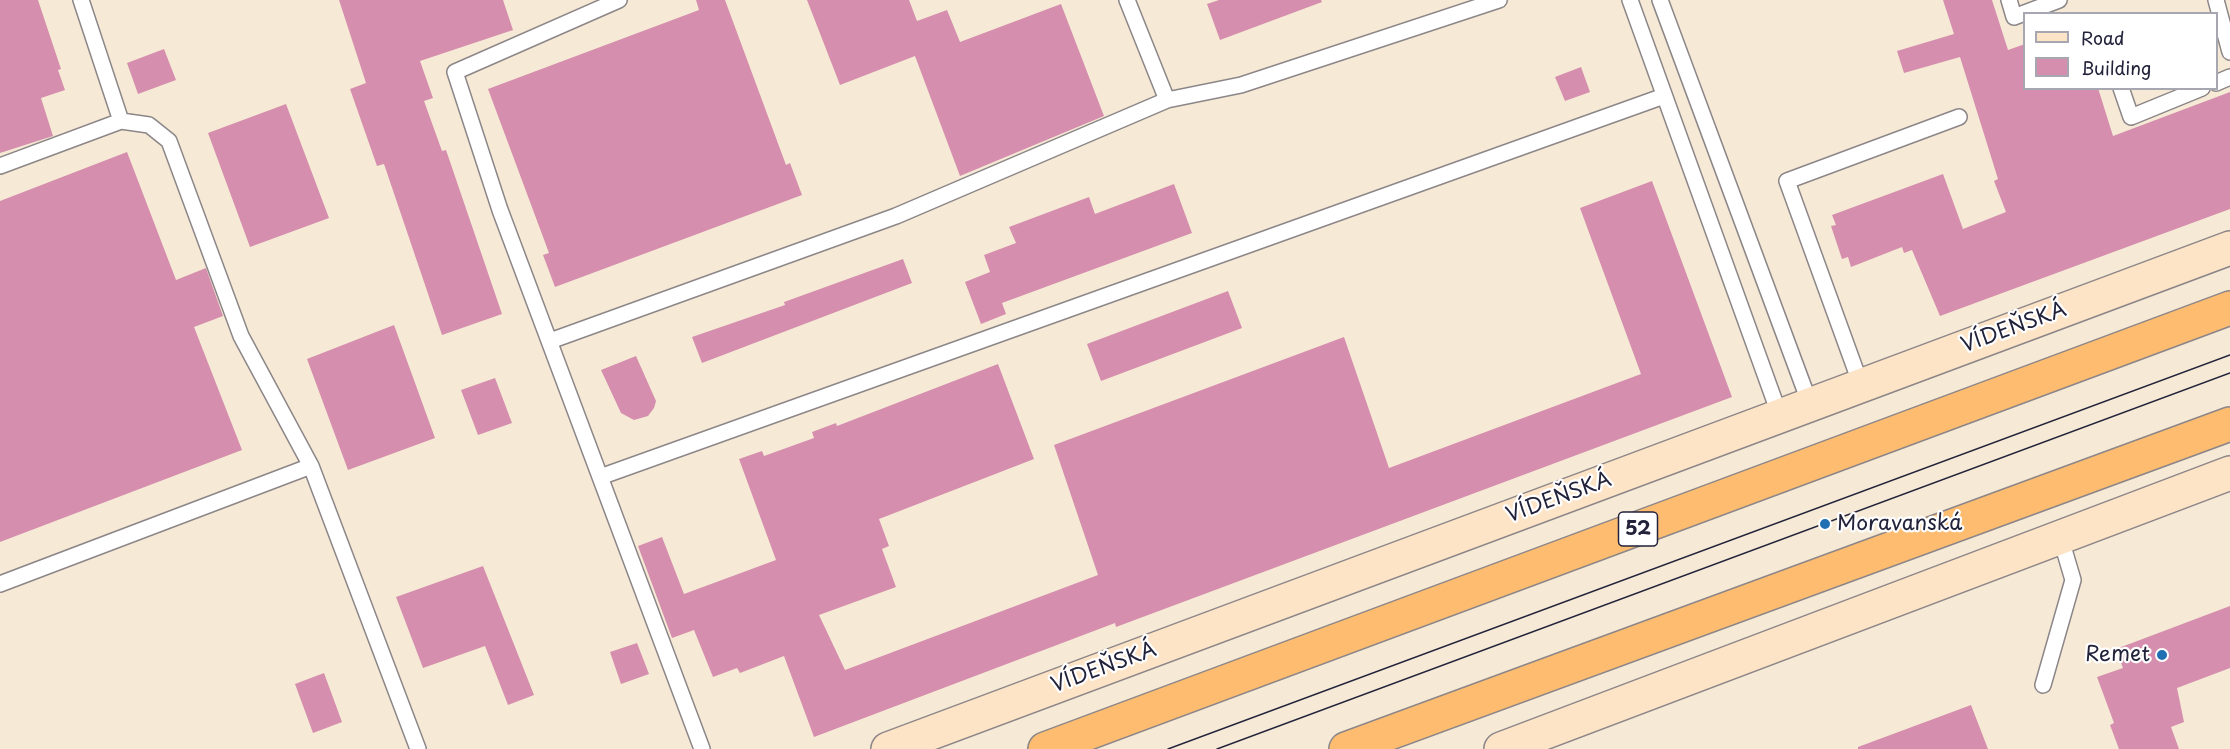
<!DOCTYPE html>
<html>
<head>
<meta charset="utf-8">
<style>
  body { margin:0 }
  #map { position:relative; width:2230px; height:749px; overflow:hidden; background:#f6ead6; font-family:"Playpen Sans",sans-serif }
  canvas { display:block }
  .legend { position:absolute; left:2023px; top:12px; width:195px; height:78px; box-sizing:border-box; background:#fff; border:2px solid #a7a7b1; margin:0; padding:8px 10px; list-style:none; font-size:18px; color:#22223b }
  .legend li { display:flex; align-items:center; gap:12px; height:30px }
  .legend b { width:30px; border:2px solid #a7a7b1 }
</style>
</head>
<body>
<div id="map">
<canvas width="2230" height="749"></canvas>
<ul class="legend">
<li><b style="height:8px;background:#fee4c6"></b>Road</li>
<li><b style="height:16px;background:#d58ead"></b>Building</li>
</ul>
</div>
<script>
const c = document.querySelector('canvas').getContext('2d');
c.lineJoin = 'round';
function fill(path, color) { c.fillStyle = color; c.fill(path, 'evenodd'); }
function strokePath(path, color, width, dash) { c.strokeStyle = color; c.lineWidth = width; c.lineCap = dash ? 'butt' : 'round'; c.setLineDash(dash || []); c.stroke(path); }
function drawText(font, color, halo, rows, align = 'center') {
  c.font = font + ' "Playpen Sans",sans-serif'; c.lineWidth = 4.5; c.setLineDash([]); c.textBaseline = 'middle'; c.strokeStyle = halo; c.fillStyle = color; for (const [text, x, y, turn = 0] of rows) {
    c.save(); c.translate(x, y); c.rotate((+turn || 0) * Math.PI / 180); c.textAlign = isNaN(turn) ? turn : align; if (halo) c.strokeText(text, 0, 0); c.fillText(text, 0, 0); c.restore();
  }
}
const building = new Path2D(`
  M 0,0 L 38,0 L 61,69 L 58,70 L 65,90 L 41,98 L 53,136 L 0,153 Z
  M 339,0 L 503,0 L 513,30 L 420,61 L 433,98 L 424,101 L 442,151 L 446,150 L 502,314 L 442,335 L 384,164 L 377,166 L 350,89 L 366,83 Z
  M 696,0 L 725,0 L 786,165 L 790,163 L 802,195 L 555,287 L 543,255 L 549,253 L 488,89 L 699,10 Z
  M 807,0 L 909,0 L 917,21 L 947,10 L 960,42 L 1061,4 L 1104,116 L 960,176 L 915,56 L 840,85 Z
  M 1219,0 L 1321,0 L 1322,2 L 1220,40 L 1207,4 Z
  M 1943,0 L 1992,0 L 2008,50 L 2025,44 L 2025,88 L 2098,88 L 2113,136 L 2230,92 L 2230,209 L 1940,316 L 1912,250 L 1904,253 L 1902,247 L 1851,267 L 1848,257 L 1842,259 L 1831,226 L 1836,225 L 1832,215 L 1943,174 L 1963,229 L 2006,212 L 1994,181 L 1998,179 L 1960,57 L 1904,73 L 1897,51 L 1954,34 Z
  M 164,49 L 176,80 L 138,94 L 127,63 Z
  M 1581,67 L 1590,92 L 1565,101 L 1555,77 Z
  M 286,104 L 329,218 L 250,247 L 208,133 Z
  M 127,152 L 176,280 L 206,268 L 223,316 L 194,327 L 242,450 L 0,542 L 0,201 Z
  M 1652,181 L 1732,397 L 1116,627 L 1115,623 L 814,737 L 784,656 L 740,673 L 737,668 L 713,677 L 694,630 L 672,638 L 638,546 L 662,537 L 684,594 L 776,560 L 739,459 L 762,451 L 764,456 L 814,438 L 812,432 L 836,423 L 837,426 L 998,364 L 1034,459 L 879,519 L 889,546 L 882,549 L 896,587 L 819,615 L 845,670 L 1098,575 L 1054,445 L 1344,337 L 1389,468 L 1641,374 L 1580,208 Z
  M 1174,184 L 1192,233 L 1002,303 L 1006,314 L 981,324 L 965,282 L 990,272 L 984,255 L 1016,243 L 1009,227 L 1089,197 L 1095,214 Z
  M 903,259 L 912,283 L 702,363 L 692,337 L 785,305 L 784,302 Z
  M 1228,291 L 1242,328 L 1101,381 L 1087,344 Z
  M 394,325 L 435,438 L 348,470 L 307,359 Z
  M 636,356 L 656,401 L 654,408 L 648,416 L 634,420 L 621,413 L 601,370 Z
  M 495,378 L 512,423 L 478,435 L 461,390 Z
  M 483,566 L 534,695 L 508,705 L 485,646 L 423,668 L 396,597 Z
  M 2230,606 L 2230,668 L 2177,688 L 2184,722 L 2171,727 L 2179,749 L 2119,749 L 2110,725 L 2114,723 L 2097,677 L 2123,668 L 2116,649 Z
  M 637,643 L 649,674 L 621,684 L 610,652 Z
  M 324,673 L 342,722 L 313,733 L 295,684 Z
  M 1971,705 L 1988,749 L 1858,749 L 1858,747 Z`);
const lane = new Path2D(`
  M 81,0 L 121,121
  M 619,0 L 455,72 L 500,210 L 702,749
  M 1127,0 L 1167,100
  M 1630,0 L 1780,416
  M 1660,0 L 1810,404
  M 2009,0 L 2014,17 L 2059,0
  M 2216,0 L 2230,52
  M 2216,83 L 2230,77
  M 2121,88 L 2131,117 L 2202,88
  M 0,166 L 121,121 L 149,125 L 169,141 L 241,336 L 311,466 L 418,749
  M 550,341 L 896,216 L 1167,100 L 1241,85 L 1499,0
  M 1861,385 L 1787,181 L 1959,117
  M 600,477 L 1664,96
  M 0,584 L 311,466
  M 2043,685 L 2073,580 L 2060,536`);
const secondary = new Path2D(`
  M 888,749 L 2230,248
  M 1501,749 L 2230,473`);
const highway = new Path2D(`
  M 1045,749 L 2230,308
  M 1346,749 L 2230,424`);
const tram = new Path2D(`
  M 1168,749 L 2230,355
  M 1217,749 L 2230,373`);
const markers = [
  [1825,524,6,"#1f6fb2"],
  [2162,655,6,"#1f6fb2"]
];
const shields = [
  [1638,529,39]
];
const shieldNames = [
  ["52",1638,529]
];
const streetNames = [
  ["VÍDEŇSKÁ",2014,328,-20],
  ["VÍDEŇSKÁ",1559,498,-20],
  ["VÍDEŇSKÁ",1104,668,-20]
];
const poiNames = [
  ["Moravanská",1837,524],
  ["Remet",2150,655,"right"]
];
fill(building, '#d58ead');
strokePath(lane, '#8c8688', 18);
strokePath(secondary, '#8c8688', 36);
strokePath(highway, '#8c8688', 36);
strokePath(lane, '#fff', 15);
strokePath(secondary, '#fee4c6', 33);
strokePath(highway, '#fdbc70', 33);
strokePath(tram, '#22223b', 1.5);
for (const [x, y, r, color] of markers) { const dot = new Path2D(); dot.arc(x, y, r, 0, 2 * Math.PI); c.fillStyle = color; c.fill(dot); strokePath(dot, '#fff', 2); }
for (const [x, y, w] of shields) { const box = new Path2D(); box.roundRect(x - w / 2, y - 17, w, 34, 4.5); c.fillStyle = '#fff'; c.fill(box); strokePath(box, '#22223b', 1.5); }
drawText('bold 20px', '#22223b', null, shieldNames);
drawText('21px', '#22223b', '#fff', streetNames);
drawText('21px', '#22223b', '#fff', poiNames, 'left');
</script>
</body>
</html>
